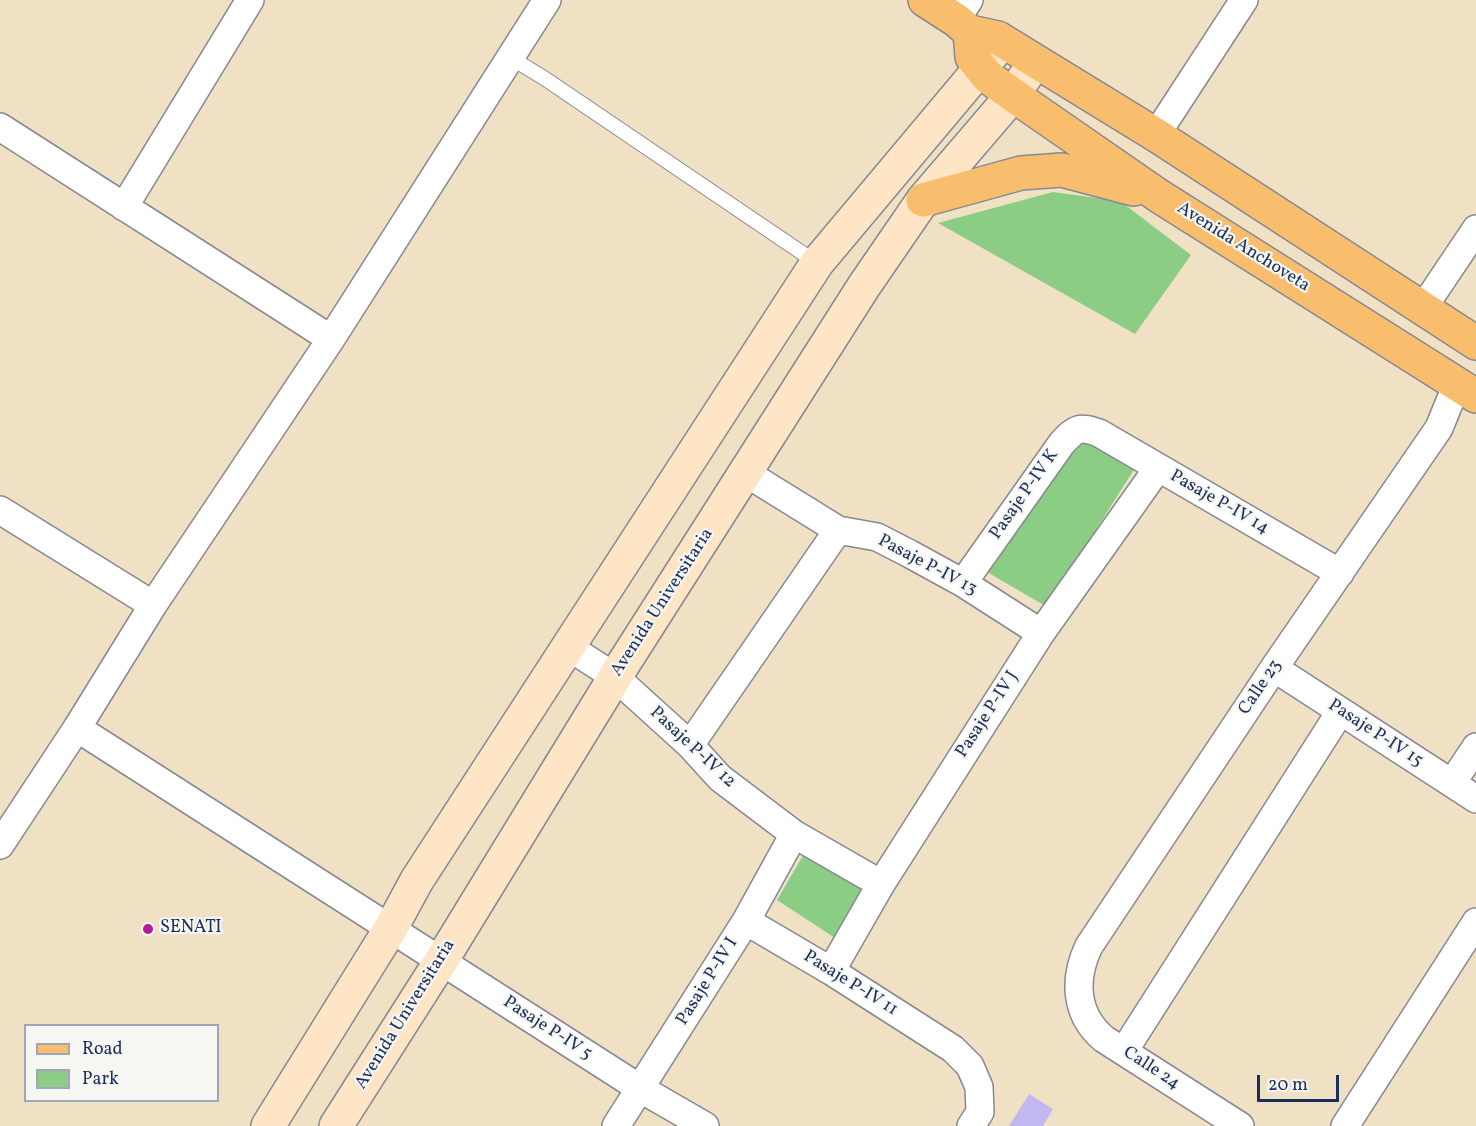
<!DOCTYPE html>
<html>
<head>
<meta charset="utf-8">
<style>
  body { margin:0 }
  #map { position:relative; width:1476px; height:1126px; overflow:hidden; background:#f0e1c5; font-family:Vollkorn,serif }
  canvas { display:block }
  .legend { position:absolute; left:24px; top:1024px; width:195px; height:78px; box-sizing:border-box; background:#f6f6f2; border:2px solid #9ea6b7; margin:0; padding:8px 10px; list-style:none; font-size:18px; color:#1b2f5e }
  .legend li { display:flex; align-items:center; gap:12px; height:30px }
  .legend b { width:30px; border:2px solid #9ea6b7 }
  .scale { position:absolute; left:1257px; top:1075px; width:82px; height:27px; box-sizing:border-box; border:3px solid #1b2f5e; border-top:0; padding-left:8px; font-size:18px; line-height:21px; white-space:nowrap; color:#1b2f5e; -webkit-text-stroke:4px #f6f6f2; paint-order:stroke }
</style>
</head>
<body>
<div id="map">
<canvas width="1476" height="1126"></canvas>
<ul class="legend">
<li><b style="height:8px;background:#f9be6d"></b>Road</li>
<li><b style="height:16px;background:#8ccd85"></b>Park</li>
</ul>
<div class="scale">20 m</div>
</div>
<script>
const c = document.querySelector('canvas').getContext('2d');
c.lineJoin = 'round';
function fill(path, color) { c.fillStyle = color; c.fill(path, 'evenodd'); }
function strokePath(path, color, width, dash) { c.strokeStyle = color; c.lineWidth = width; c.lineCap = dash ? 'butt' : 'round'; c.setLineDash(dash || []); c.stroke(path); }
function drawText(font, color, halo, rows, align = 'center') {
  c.font = font + ' Vollkorn,serif'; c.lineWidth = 4.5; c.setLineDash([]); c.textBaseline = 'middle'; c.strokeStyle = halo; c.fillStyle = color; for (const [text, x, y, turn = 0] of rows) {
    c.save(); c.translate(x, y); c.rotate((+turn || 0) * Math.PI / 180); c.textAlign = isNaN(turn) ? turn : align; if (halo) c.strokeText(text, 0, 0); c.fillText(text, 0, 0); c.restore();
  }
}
const green = new Path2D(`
  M 1053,192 L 1120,201 L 1191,255 L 1135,334 L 938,223 Z
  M 1075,432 L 1135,468 L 1047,607 L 987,572 Z
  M 808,847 L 866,885 L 835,938 L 777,900 Z`);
const building = new Path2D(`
  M 1029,1094 L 1053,1109 L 1043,1126 L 1009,1126 Z`);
const service = new Path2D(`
  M 511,58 L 544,78 L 817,263`);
const minor = new Path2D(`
  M 956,20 L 969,0
  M 0,127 L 331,339
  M 1156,135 L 1244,0
  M 124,207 L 250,0
  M 1423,308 L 1476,229
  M 746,473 L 838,530 L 877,537 L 910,554 L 963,583 L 1041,633
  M 0,510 L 153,605 L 77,728 L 0,845
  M 963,583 L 1062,443 C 1076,428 1079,426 1099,433 L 1340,573
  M 153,605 L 331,339 L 547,0
  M 567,646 L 615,677 L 690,745 L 720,778 L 794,834 L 881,884
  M 1274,668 L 1476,799
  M 77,728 L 641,1089 L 705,1126
  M 690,745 L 838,530
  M 1452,783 L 1476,747
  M 746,921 L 831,971 L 953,1049 L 970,1066 L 979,1087 L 980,1112 L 971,1126
  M 831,971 L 881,884 L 1041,633 L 1158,468
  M 1124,1051 L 1340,712
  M 616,1126 L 746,921 L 794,834
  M 1240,1126 L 1104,1039 C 1075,1015 1073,979 1089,946 L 1274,668 L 1439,428 L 1457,384
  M 1345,1126 L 1476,922`);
const secondary = new Path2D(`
  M 268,1126 L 391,928 L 417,880 L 817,263 L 999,46
  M 336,1126 L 441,961 L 615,677 L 864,286 L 923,200 L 1013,95 L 1035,62`);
const primary = new Path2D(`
  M 925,0 L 956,20 L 970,32 L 998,38 L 1156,135 L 1476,343
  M 970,32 L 972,57 L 988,77 L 1013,95 L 1159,196 L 1476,396
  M 923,200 L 1021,173 L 1062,170 L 1134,189`);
const markers = [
  [148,929,6,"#b5179e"]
];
const streetNames = [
  ["Avenida Anchoveta",1243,248,32],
  ["Pasaje P-IV K",1025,495,-55],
  ["Pasaje P-IV 14",1219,503,30],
  ["Pasaje P-IV 13",927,566,28],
  ["Avenida Universitaria",663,603,-57],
  ["Calle 23",1261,688,-56],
  ["Pasaje P-IV J",988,715,-57],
  ["Pasaje P-IV 15",1375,734,33],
  ["Pasaje P-IV 12",692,748,43],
  ["Pasaje P-IV I",708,982,-58],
  ["Pasaje P-IV 11",850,984,32],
  ["Avenida Universitaria",406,1015,-58],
  ["Pasaje P-IV 5",547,1029,33],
  ["Calle 24",1151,1069,33]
];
const poiNames = [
  ["SENATI",160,929]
];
fill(green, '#8ccd85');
fill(building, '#c3b7f2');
strokePath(service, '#868892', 16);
strokePath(minor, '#868892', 30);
strokePath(secondary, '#868892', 36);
strokePath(primary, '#868892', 36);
strokePath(service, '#fff', 14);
strokePath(minor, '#fff', 27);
strokePath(secondary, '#fde5c5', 33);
strokePath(primary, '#f9be6d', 33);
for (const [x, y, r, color] of markers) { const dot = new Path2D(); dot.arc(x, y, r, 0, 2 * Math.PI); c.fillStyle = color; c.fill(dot); strokePath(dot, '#f6f6f2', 2); }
drawText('18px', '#1b2f5e', '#f6f6f2', streetNames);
drawText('18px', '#1b2f5e', '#f6f6f2', poiNames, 'left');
</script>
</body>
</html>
